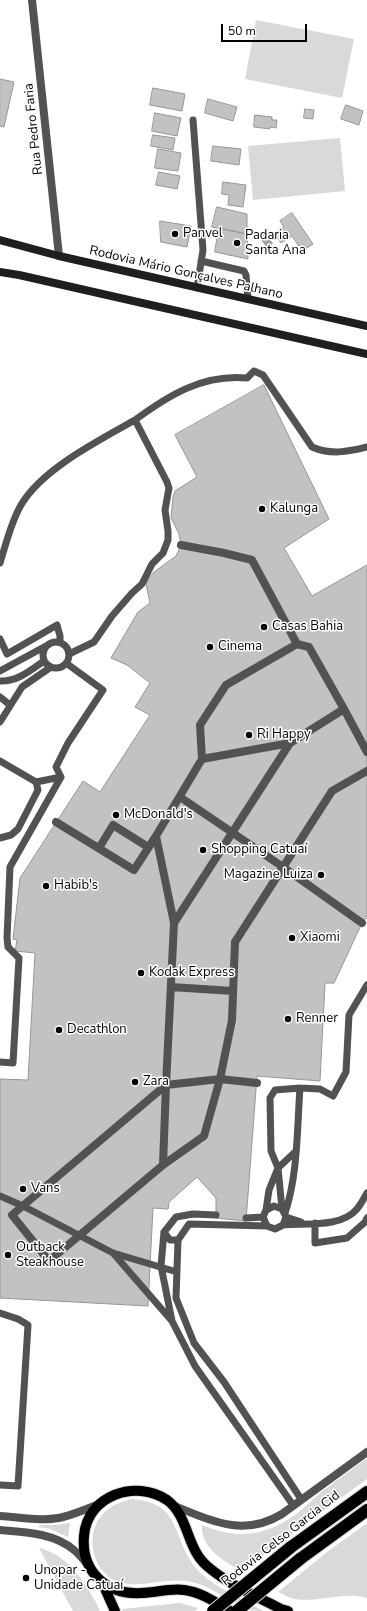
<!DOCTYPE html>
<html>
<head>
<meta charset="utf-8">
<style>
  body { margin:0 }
  #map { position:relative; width:367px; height:1611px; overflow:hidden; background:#fff; font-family:"Nunito Sans",sans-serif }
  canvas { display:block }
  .scale { position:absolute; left:221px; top:24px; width:86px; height:18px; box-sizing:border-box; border:2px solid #000; border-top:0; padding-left:5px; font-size:12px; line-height:14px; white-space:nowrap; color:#000; -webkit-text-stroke:3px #fff; paint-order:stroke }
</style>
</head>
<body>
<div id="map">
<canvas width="367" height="1611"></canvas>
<div class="scale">50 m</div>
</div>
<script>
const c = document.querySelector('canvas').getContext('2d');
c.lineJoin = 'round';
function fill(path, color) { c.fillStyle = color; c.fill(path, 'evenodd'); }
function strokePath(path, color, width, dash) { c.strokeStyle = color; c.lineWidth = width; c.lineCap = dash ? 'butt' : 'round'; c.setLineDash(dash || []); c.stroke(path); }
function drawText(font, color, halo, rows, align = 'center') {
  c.font = font + ' "Nunito Sans",sans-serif'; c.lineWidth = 3; c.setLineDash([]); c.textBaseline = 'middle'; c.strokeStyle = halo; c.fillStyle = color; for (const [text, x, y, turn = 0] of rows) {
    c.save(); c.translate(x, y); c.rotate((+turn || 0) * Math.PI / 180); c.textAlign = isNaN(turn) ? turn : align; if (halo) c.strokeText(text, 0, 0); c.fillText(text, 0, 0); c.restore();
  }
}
const green = new Path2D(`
  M 256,20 L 354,39 L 342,98 L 245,79 Z
  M 340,138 L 345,191 L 253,200 L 248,146 Z
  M 367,1458 L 367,1479 L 242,1571 C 225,1562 200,1548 202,1525 C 235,1539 262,1537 292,1517 C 302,1510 311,1501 320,1493 C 336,1481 351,1470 367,1458 Z
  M 132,1499 C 187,1503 169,1545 203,1575 C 220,1590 244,1600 264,1611 C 259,1611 253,1611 249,1610 C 229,1602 213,1587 192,1582 C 159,1574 116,1603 96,1560 C 92,1550 91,1537 95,1527 C 101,1511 115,1502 132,1499 Z
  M 70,1523 L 68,1537 L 50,1529 L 39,1527 L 39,1525 L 55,1525 Z
  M 367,1523 L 367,1598 C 343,1591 318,1603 295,1599 C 289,1598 283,1594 278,1592 L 327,1552 Z
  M 39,1548 C 69,1555 88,1585 100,1611 L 73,1611 Z
  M 180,1603 L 198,1608 L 195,1611 L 123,1611 L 122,1609 Z`);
const water = new Path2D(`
  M 266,232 L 273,244 L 267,248 L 259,237 Z`);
const building = new Path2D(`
  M 0,79 L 14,82 L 4,127 L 0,126 Z
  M 153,88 L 185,94 L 182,111 L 150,105 Z
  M 208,99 L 237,107 L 233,121 L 205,113 Z
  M 346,105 L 363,111 L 359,125 L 341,119 Z
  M 305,109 L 314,110 L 313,119 L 304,118 Z
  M 155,113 L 181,118 L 177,136 L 152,131 Z
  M 255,115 L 272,117 L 272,120 L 277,120 L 276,128 L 270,127 L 270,129 L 254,127 Z
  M 153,135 L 175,138 L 173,150 L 151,146 Z
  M 213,146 L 241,149 L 239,165 L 211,161 Z
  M 158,149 L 181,153 L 178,171 L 155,168 Z
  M 159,172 L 180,176 L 177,189 L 156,185 Z
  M 223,182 L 246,185 L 243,207 L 228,205 L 229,195 L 222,194 Z
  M 217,207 L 247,214 L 247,234 L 212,227 Z
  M 292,213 L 313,244 L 302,251 L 292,236 L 281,243 L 274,233 L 284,227 L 280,221 Z
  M 160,221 L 191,226 L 187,247 L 161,242 Z
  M 219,228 L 247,234 L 248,259 L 215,252 Z
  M 264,385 L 329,519 L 284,548 L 312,596 L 367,565 L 367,917 L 362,923 L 334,983 L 325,983 L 320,1081 L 257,1076 L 246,1221 L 216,1218 L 216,1198 L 197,1177 L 169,1202 L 168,1209 L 153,1208 L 148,1306 L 0,1298 L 0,1079 L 28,1080 L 35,953 L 15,951 L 17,940 L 13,939 L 20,878 L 83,781 L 100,792 L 150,715 L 135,707 L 150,683 L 127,665 L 111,658 L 138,612 L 150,603 L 146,584 L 149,578 L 154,572 L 176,556 L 181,545 L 179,534 L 171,518 L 173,497 L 175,491 L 197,477 L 175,435 Z`);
const service = new Path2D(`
  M 193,120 L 203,250 L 197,288
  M 201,261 L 244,271 L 246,275 L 248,299
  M 135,420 C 169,395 203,374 247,378 L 254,371 L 263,375 L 312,447 C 330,455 348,452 367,447
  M 0,563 C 6,544 11,522 21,505 C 42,469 98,441 135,420 L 167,482 L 169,488 L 165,510 L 168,531 L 168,540 L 163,553 L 152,564 L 142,584 L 132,593 L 112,616 L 94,642 L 69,654
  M 0,639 L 7,654 L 57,625 L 60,636 L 60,642
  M43 655a13 13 0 1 1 26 0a13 13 0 1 1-26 0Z
  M 0,671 L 46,646
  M 0,681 C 17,682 31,670 44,661
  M 0,697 L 10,705
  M 0,722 L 22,687 L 51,667
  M 0,761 L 36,782 L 38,790 L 18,829 L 11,835 L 0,838
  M 36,782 L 61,777
  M 0,1062 L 13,1063 L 19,958 L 8,947 L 7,938 L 10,867 L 61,777 L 56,767 L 68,743 L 103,690 L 66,663
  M 0,1196 L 23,1206 L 113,1253 L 177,1272
  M 282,1209 L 278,1168 L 271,1151 L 270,1098 L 275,1090 L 300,1088 L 320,1089 L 333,1096 L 346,1072 L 349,1015 L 367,985
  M 266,1210 L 269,1190 L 278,1168 L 295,1152
  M 285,1213 C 298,1175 297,1128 300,1088
  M 216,1215 L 193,1214 L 176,1217 L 164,1232 L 161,1266 L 172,1321 L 195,1366 L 293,1505
  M 286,1217 L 283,1225 L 275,1229 L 267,1226 L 263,1217 L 266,1210 L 274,1206 L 282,1209 L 286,1217 L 301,1222
  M 246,1218 L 263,1217
  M 315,1223 L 315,1243 L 347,1238 L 365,1222 L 367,1218
  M 283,1225 C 306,1223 341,1228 357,1209 C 361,1204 364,1198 367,1193
  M 267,1226 L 189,1224 L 178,1240 L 176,1298 L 194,1343 L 224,1382 L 301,1499
  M 164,1232 L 170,1240 L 178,1240
  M 113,1253 L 172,1321
  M 0,1313 L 18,1319 L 28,1325 L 18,1486 L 0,1485`);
const pedestrian = new Path2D(`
  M 181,545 L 224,553 L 252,560 L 297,644 L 309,647 L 344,709
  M 290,743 L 202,759 L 156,836 L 174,923 L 166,1085 L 12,1215 L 49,1261 L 163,1165 L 204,1136 L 220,1079 L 232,1020 L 235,942 L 332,791 L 367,771
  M 202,759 L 200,725 L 226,685 L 297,644
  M 180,797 L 283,867 L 362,923
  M 56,822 L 134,870 L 156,836
  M 99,848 L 113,825 L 148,847
  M 174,923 L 290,743 L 344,709 L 367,752
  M 171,987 L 233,991
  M 163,1165 L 166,1085 L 220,1079 L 257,1083`);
const minor = new Path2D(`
  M 32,0 L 59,256`);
const tertiary = new Path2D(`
  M 172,1505 C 210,1520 243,1538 282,1514 L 367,1452
  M 0,1516 C 20,1517 43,1522 63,1517 C 75,1514 87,1509 99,1504
  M 0,1530 C 25,1532 54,1533 74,1550 C 79,1554 83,1559 87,1564`);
const secondary = new Path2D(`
  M 0,240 L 59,256 L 367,326
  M 0,272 L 19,275 L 367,354`);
const primary = new Path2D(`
  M 102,1582 L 115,1611
  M 230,1611 C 215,1602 201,1592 184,1590 C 169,1588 155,1593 141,1593 C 106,1595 81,1571 84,1536 C 87,1495 136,1479 167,1500 C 189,1516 186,1548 207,1566 C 229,1585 256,1596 281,1609 L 288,1611`);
const motorway = new Path2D(`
  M 291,1547 L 367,1492
  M 300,1559 L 367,1510`);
const motorwayBridge = new Path2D(`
  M 213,1611 L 291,1547
  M 237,1611 L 300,1559`);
const markers = [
  [175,234,4,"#000"],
  [237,243,4,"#000"],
  [262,509,4,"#000"],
  [264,627,4,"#000"],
  [210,647,4,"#000"],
  [249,735,4,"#000"],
  [116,815,4,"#000"],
  [203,850,4,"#000"],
  [321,875,4,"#000"],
  [46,886,4,"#000"],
  [292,938,4,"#000"],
  [141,973,4,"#000"],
  [288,1019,4,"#000"],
  [59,1030,4,"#000"],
  [135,1082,4,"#000"],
  [23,1189,4,"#000"],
  [8,1255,4,"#000"],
  [26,1578,4,"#000"]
];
const streetNames = [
  ["Rua Pedro Faria",34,129,-96],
  ["Rodovia Mário Gonçalves Palhano",186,273,13],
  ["Rodovia Celso Garcia Cid",281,1539,-38]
];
const poiNames = [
  ["Panvel",183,234],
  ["Padaria",245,236],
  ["Santa Ana",245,251],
  ["Kalunga",270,509],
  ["Casas Bahia",272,627],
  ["Cinema",218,647],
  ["Ri Happy",257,735],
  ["McDonald's",124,815],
  ["Shopping Catuaí",211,850],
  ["Magazine Luiza",313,875,"right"],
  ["Habib's",54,886],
  ["Xiaomi",300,938],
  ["Kodak Express",149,973],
  ["Renner",296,1019],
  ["Decathlon",67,1030],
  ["Zara",143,1082],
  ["Vans",31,1189],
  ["Outback",16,1248],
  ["Steakhouse",16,1263],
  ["Unopar -",34,1571],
  ["Unidade Catuaí",34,1586]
];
fill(green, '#d9d9d9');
fill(water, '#a0a0a0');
fill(building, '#c2c2c2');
strokePath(building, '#969696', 1);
strokePath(primary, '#dbdbdb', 12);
strokePath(motorway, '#dbdbdb', 14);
strokePath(service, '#525252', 7);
strokePath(pedestrian, '#525252', 8);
strokePath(minor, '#525252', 8);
strokePath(tertiary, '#525252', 8);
strokePath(secondary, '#1f1f1f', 8);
strokePath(primary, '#000', 10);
strokePath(motorway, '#000', 12);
strokePath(motorwayBridge, '#dbdbdb', 14, []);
strokePath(motorwayBridge, '#000', 12);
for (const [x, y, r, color] of markers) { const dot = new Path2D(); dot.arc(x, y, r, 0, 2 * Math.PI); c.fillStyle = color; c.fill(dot); strokePath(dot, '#fff', 1.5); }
drawText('13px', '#000', '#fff', streetNames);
drawText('13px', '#000', '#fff', poiNames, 'left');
</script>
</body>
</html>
